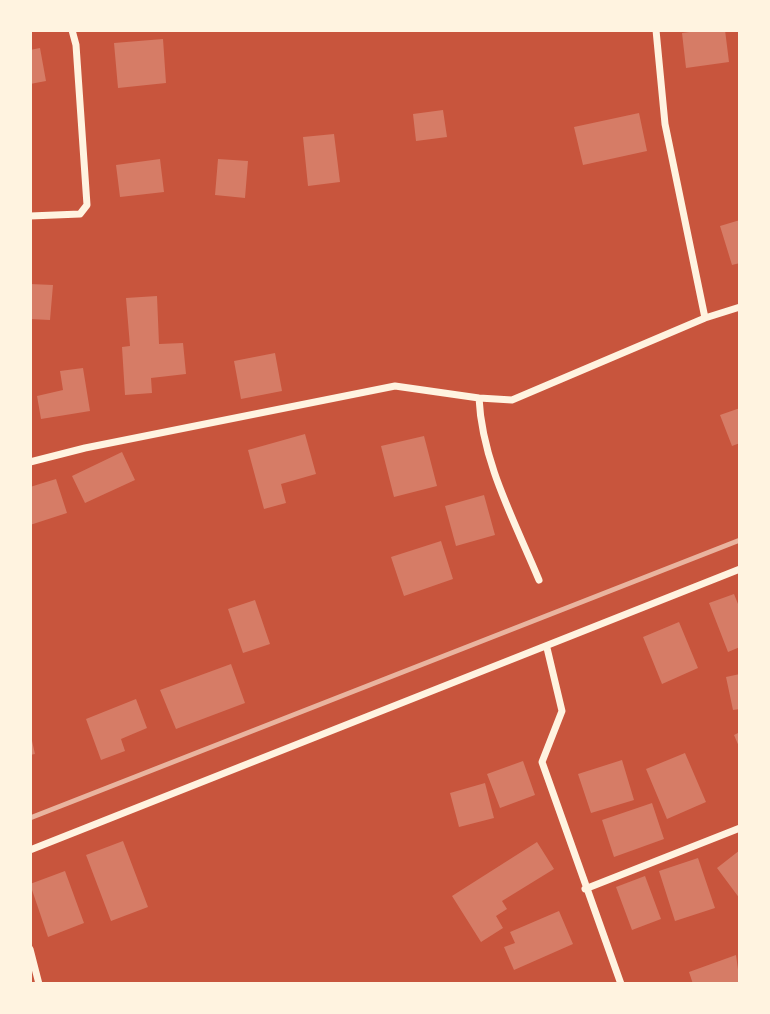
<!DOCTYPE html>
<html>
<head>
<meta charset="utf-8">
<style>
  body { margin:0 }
  #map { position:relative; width:770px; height:1014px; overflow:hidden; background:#c8553d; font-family:Barlow,sans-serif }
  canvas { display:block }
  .frame { position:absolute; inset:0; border:32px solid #fff3e0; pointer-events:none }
</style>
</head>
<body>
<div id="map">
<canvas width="770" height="1014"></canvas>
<div class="frame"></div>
</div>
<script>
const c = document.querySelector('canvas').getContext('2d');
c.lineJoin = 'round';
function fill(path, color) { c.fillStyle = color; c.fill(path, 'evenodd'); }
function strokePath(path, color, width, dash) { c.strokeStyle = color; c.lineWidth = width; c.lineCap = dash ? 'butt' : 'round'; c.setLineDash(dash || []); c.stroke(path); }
const building = new Path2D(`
  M 704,30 L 725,30 L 729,62 L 686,68 L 682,33 Z
  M 163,39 L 166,83 L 118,88 L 114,43 Z
  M 40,48 L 46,81 L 30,84 L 30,50 Z
  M 443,110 L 447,137 L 416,141 L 413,114 Z
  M 639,113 L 647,151 L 583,165 L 574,127 Z
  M 334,134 L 340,182 L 308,186 L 303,137 Z
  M 160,159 L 164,192 L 120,197 L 116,165 Z
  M 218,159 L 248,161 L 245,198 L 215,195 Z
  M 740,220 L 740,263 L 732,265 L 720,226 Z
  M 30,284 L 53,285 L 50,320 L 30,319 Z
  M 157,296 L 159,344 L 183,343 L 186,374 L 151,378 L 152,393 L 125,395 L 122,347 L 130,346 L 126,298 Z
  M 275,353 L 282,391 L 241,399 L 234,361 Z
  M 83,368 L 90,411 L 41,419 L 37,396 L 63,390 L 60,371 Z
  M 740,408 L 740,443 L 732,446 L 720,415 Z
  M 305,434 L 316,474 L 281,484 L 286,503 L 264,509 L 248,450 Z
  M 424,436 L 437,486 L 394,497 L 381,446 Z
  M 122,452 L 135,480 L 85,503 L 72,476 Z
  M 56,479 L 67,513 L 30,525 L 30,487 Z
  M 484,495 L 495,535 L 456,546 L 445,506 Z
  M 441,541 L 453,579 L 404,596 L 391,557 Z
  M 734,594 L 740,609 L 740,647 L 728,652 L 709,603 Z
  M 255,600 L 270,644 L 243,653 L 228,609 Z
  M 679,622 L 698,668 L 662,684 L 643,637 Z
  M 231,664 L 245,703 L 176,729 L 160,690 Z
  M 740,674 L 740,709 L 733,710 L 726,677 Z
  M 136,699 L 147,728 L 121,739 L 125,751 L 101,760 L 86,719 Z
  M 30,732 L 35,754 L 30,755 Z
  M 740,732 L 740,749 L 734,735 Z
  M 685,753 L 706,802 L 667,819 L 646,769 Z
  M 622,760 L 634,800 L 591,813 L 578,774 Z
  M 523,761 L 535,795 L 500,808 L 487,774 Z
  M 485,783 L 494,818 L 459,827 L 450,793 Z
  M 652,803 L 664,839 L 614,857 L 602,820 Z
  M 123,841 L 148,907 L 111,921 L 86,855 Z
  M 537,842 L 554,869 L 502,901 L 507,909 L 496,916 L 503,928 L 481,942 L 452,896 Z
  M 740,850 L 740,899 L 717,868 Z
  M 698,858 L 715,908 L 675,921 L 659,871 Z
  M 65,871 L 84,923 L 48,937 L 30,884 Z
  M 645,876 L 661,919 L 632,930 L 616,887 Z
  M 559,911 L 573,944 L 514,970 L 504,947 L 515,943 L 510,932 Z
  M 736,955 L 740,984 L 693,984 L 689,972 Z`);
const minor = new Path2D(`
  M 656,30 L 665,124 L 705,318
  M 30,216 L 80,214 L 87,205 L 76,45 L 72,30
  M 479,398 C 482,462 515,522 539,580
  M 30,462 L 85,448 L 395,386 L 479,398 L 512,400 L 705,318 L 740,307
  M 547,648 L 562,711 L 542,762 L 621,984
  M 30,850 L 740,569
  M 585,889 L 740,828
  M 30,949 L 39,984`);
const rail = new Path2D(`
  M 30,818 L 740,540`);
fill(building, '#d67c66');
strokePath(minor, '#fff3e0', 7);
strokePath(rail, '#e9b49f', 5);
</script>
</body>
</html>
